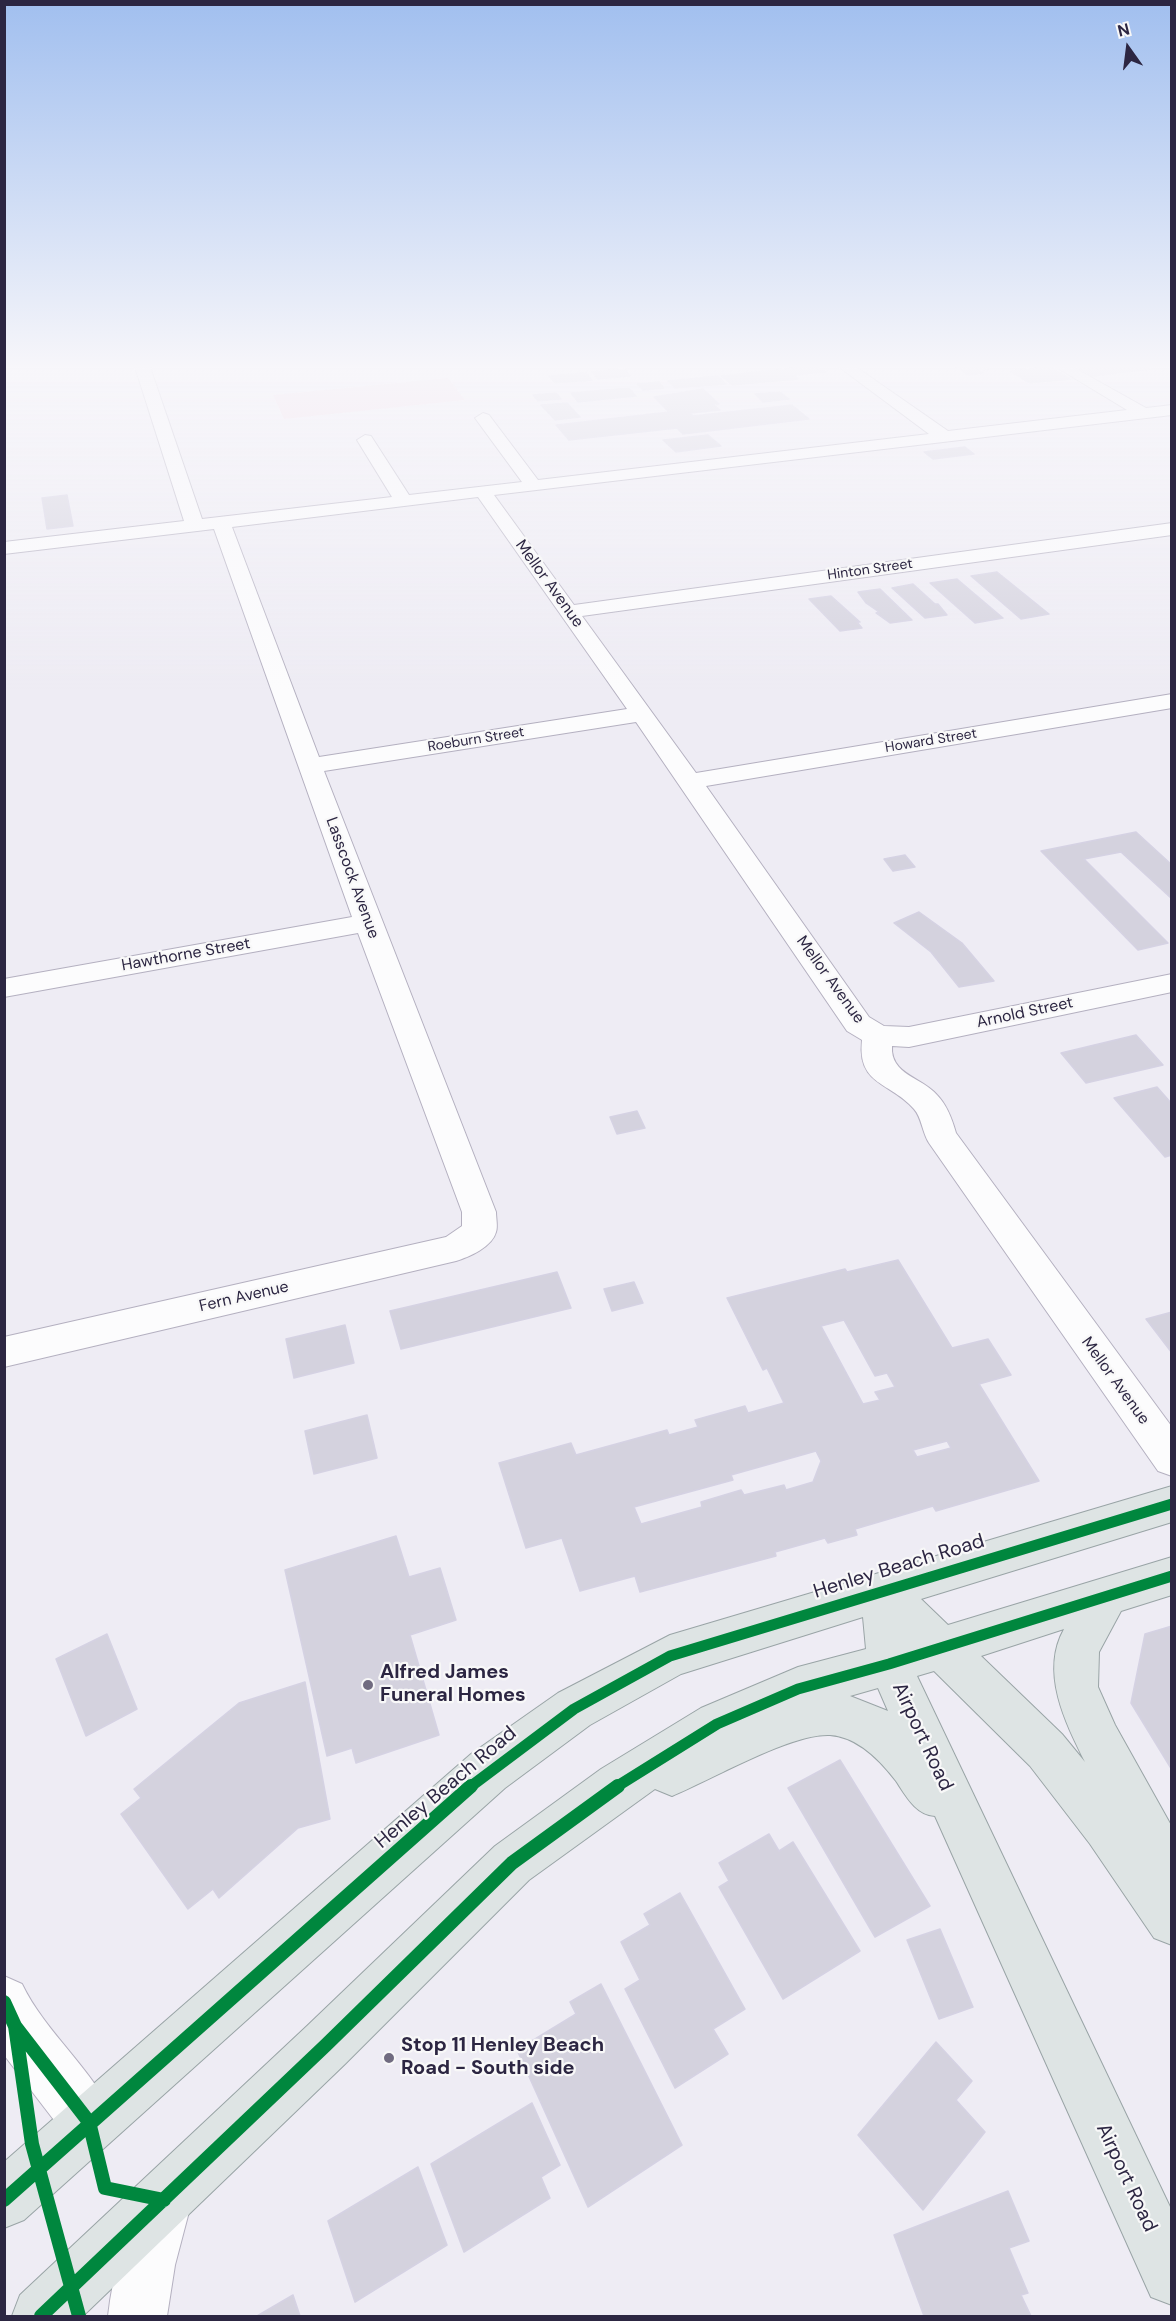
<!DOCTYPE html>
<html>
<head>
<meta charset="utf-8">
<style>
  body { margin:0 }
  #map { position:relative; width:1176px; height:2321px; overflow:hidden; background:#eeecf4; font-family:"DM Sans",sans-serif }
  canvas { display:block }
  .frame { position:absolute; inset:0; border:6px solid #2c2642; pointer-events:none }
  .north { position:absolute; left:1098px; top:18px; width:60px; height:60px; -webkit-text-stroke:4px #f8f8f8; paint-order:stroke; rotate:346deg; font-size:16px; font-weight:700; line-height:24px; text-align:center; color:#2c2642 }
  .north::after { content:''; display:block; margin:auto; width:21px; height:27px; background:#2c2642; clip-path:polygon(50% 0,100% 100%,50% 72%,0 100%) }
</style>
</head>
<body>
<div id="map">
<canvas width="1176" height="2321"></canvas>
<div class="frame"></div>
<div class="north">N</div>
</div>
<script>
const c = document.querySelector('canvas').getContext('2d');
c.lineJoin = 'round';
function fill(path, color) { c.fillStyle = color; c.fill(path, 'evenodd'); }
function strokePath(path, color, width, dash) { c.strokeStyle = color; c.lineWidth = width; c.lineCap = dash ? 'butt' : 'round'; c.setLineDash(dash || []); c.stroke(path); }
function drawText(font, color, halo, rows, align = 'center') {
  c.font = font + ' "DM Sans",sans-serif'; c.lineWidth = 4.5; c.setLineDash([]); c.textBaseline = 'middle'; c.strokeStyle = halo; c.fillStyle = color; for (const [text, x, y, turn = 0] of rows) {
    c.save(); c.translate(x, y); c.rotate((+turn || 0) * Math.PI / 180); c.textAlign = isNaN(turn) ? turn : align; if (halo) c.strokeText(text, 0, 0); c.fillText(text, 0, 0); c.restore();
  }
}
const green = new Path2D(`
  M 448,378 L 465,400 L 284,419 L 273,395 Z`);
const building = new Path2D(`
  M 804,367 L 818,367 L 825,372 L 794,375 L 798,379 L 732,385 L 721,376 Z
  M 956,367 L 986,367 L 989,369 L 978,370 L 983,373 L 968,375 Z
  M 1050,367 L 1070,379 L 1030,383 L 1010,371 Z
  M 1093,367 L 1145,367 L 1150,369 L 1092,376 L 1078,368 Z
  M 624,369 L 630,376 L 598,379 L 592,372 Z
  M 586,373 L 592,380 L 555,383 L 549,376 Z
  M 718,376 L 726,384 L 675,388 L 668,381 Z
  M 659,382 L 664,388 L 643,390 L 637,384 Z
  M 629,388 L 636,396 L 578,402 L 571,393 Z
  M 703,389 L 719,404 L 713,404 L 720,410 L 690,413 L 693,416 L 792,405 L 809,419 L 683,434 L 677,428 L 569,440 L 556,425 L 669,412 L 654,397 Z
  M 780,392 L 789,399 L 763,402 L 755,394 Z
  M 556,393 L 561,399 L 538,401 L 533,395 Z
  M 567,403 L 580,417 L 555,420 L 541,405 Z
  M 708,435 L 721,446 L 676,452 L 663,440 Z
  M 965,447 L 974,454 L 933,459 L 924,452 Z
  M 67,495 L 73,526 L 47,529 L 42,498 Z
  M 997,572 L 1049,614 L 1021,619 L 971,576 Z
  M 957,579 L 1003,618 L 975,623 L 930,583 Z
  M 913,584 L 935,604 L 938,604 L 947,615 L 925,618 L 892,588 Z
  M 880,589 L 912,620 L 890,623 L 876,613 L 879,612 L 866,603 L 858,592 Z
  M 831,596 L 860,622 L 857,622 L 862,628 L 840,631 L 809,599 Z
  M 1136,832 L 1172,865 L 1172,899 L 1121,852 L 1084,859 L 1168,943 L 1138,950 L 1041,851 Z
  M 905,855 L 915,867 L 893,871 L 884,859 Z
  M 919,912 L 962,943 L 994,981 L 959,987 L 931,952 L 894,923 Z
  M 1136,1035 L 1163,1065 L 1086,1083 L 1061,1053 Z
  M 1157,1087 L 1172,1104 L 1172,1155 L 1165,1157 L 1114,1098 Z
  M 637,1111 L 645,1128 L 617,1134 L 610,1117 Z
  M 898,1260 L 952,1348 L 988,1339 L 1011,1375 L 979,1384 L 1039,1481 L 936,1511 L 933,1506 L 855,1529 L 857,1535 L 828,1543 L 825,1538 L 775,1552 L 776,1556 L 640,1592 L 635,1576 L 580,1591 L 562,1538 L 526,1548 L 499,1463 L 571,1443 L 576,1455 L 667,1430 L 669,1435 L 698,1427 L 695,1420 L 745,1406 L 748,1413 L 784,1403 L 767,1368 L 763,1370 L 727,1298 L 845,1269 L 847,1272 ZM 844,1320 L 875,1376 L 887,1373 L 895,1387 L 875,1392 L 880,1400 L 863,1404 L 821,1326 ZM 947,1441 L 951,1448 L 917,1457 L 913,1450 ZM 816,1451 L 821,1461 L 813,1482 L 786,1490 L 784,1485 L 744,1495 L 741,1490 L 701,1502 L 702,1507 L 641,1524 L 634,1507 L 733,1480 L 731,1475 Z
  M 557,1272 L 571,1308 L 401,1349 L 390,1311 Z
  M 634,1282 L 643,1303 L 612,1311 L 604,1289 Z
  M 1172,1312 L 1172,1353 L 1146,1319 Z
  M 345,1325 L 354,1363 L 294,1378 L 286,1339 Z
  M 367,1415 L 377,1458 L 314,1474 L 305,1431 Z
  M 396,1536 L 409,1577 L 440,1568 L 456,1620 L 410,1635 L 439,1735 L 356,1763 L 352,1748 L 327,1756 L 285,1570 Z
  M 1172,1626 L 1172,1770 L 1131,1703 L 1145,1634 Z
  M 107,1634 L 137,1709 L 86,1736 L 56,1659 Z
  M 305,1682 L 330,1819 L 298,1828 L 219,1898 L 213,1889 L 188,1909 L 121,1814 L 141,1798 L 134,1789 L 239,1703 Z
  M 840,1760 L 930,1906 L 875,1937 L 788,1788 Z
  M 769,1834 L 779,1851 L 793,1842 L 860,1951 L 783,1999 L 719,1887 L 729,1881 L 719,1863 Z
  M 680,1893 L 745,2009 L 713,2029 L 728,2054 L 675,2088 L 625,1989 L 640,1980 L 621,1942 L 650,1925 L 644,1914 Z
  M 940,1929 L 973,2007 L 939,2019 L 907,1940 Z
  M 601,1984 L 682,2145 L 588,2207 L 517,2050 L 576,2014 L 570,2002 Z
  M 936,2042 L 972,2081 L 956,2100 L 985,2132 L 923,2210 L 858,2135 Z
  M 532,2103 L 560,2165 L 541,2177 L 550,2198 L 464,2252 L 431,2164 Z
  M 418,2167 L 447,2245 L 355,2302 L 328,2221 Z
  M 1008,2191 L 1029,2241 L 1009,2248 L 1028,2293 L 1021,2295 L 1031,2316 L 924,2316 L 894,2235 Z
  M 293,2295 L 300,2316 L 257,2316 Z`);
const minor = new Path2D(`
  M 135,367 L 150,367 L 202,519 L 392,497 L 357,440 L 365,435 L 371,436 L 409,495 L 522,482 L 475,418 L 483,413 L 489,415 L 538,480 L 929,434 L 839,367 L 856,367 L 948,431 L 1127,410 L 1056,367 L 1073,367 L 1146,408 L 1172,405 L 1172,415 L 494,495 L 574,605 L 1172,523 L 1172,535 L 582,616 L 696,773 L 1172,694 L 1172,708 L 706,786 L 869,1017 L 884,1026 L 909,1027 L 1172,974 L 1172,992 L 909,1047 L 892,1046 C 890,1075 922,1077 937,1095 C 947,1105 952,1119 956,1133 L 1172,1427 L 1172,1476 L 1158,1471 L 929,1143 C 922,1132 922,1118 914,1109 C 891,1082 857,1086 862,1040 L 847,1031 L 636,722 L 324,771 L 496,1212 C 496,1218 498,1227 496,1232 C 492,1247 469,1257 456,1261 L 4,1367 L 4,1337 L 446,1237 L 462,1226 L 462,1212 L 358,933 L 4,997 L 4,979 L 352,917 L 214,529 L 4,554 L 4,542 L 184,521 ZM 478,497 L 627,709 L 319,757 L 232,527 Z
  M 4,1976 L 22,1984 C 46,2034 95,2070 116,2122 L 108,2141 L 89,2149 L 70,2141 L 4,2055 Z
  M 162,2180 L 182,2188 L 190,2208 L 175,2265 L 167,2316 L 108,2316 C 113,2273 125,2229 142,2188 Z`);
const major = new Path2D(`
  M 1172,1486 L 1172,1522 L 921,1599 L 948,1625 L 1172,1557 L 1172,1595 L 1121,1611 L 1099,1652 L 1098,1687 L 1115,1725 L 1172,1827 L 1172,1945 L 1154,1938 L 1090,1844 L 1030,1766 L 934,1671 L 917,1676 L 1172,2211 L 1172,2305 L 1151,2297 L 935,1816 C 916,1815 906,1796 896,1781 C 880,1760 858,1737 830,1735 C 791,1733 711,1780 672,1796 L 655,1789 L 529,1880 L 345,2064 L 83,2316 L 12,2316 L 20,2295 L 307,2026 L 495,1846 L 601,1769 L 701,1708 L 798,1667 L 866,1649 L 863,1617 L 681,1674 L 590,1725 L 505,1788 L 24,2220 L 4,2228 L 4,2162 L 471,1754 L 558,1693 L 670,1635 ZM 1064,1629 C 1040,1672 1065,1722 1085,1762 L 1062,1734 L 981,1656 ZM 878,1688 L 888,1711 L 850,1696 Z`);
const cyclewayFar1 = new Path2D(`
  M 470,1787 L 574,1709 L 670,1656 L 1172,1504
  M 616,1787 L 717,1724 L 798,1689 L 889,1664 L 1172,1576`);
const cycleway = new Path2D(`
  M 4,2002 L 15,2026 L 89,2122 L 105,2188 L 164,2200
  M 15,2026 L 32,2144 L 79,2316
  M 4,2200 L 471,1786
  M 41,2316 L 326,2045 L 512,1863 L 618,1786`);
const markers = [
  [368,1685,6,"#706b80"],
  [389,2058,6,"#706b80"]
];
const farStreetnames = [
  ["Hinton Street",870,570,-8],
  ["Roeburn Street",476,740,-9],
  ["Howard Street",931,741,-9]
];
const streetNames = [
  ["Mellor Avenue",549,584,54],
  ["Lasscock Avenue",352,878,70],
  ["Hawthorne Street",186,955,-10],
  ["Mellor Avenue",830,980,54],
  ["Arnold Street",1025,1013,-12],
  ["Fern Avenue",244,1297,-13],
  ["Mellor Avenue",1115,1381,54]
];
const nearStreetnames = [
  ["Henley Beach Road",899,1567,-17],
  ["Airport Road",922,1737,65],
  ["Henley Beach Road",446,1788,-40],
  ["Airport Road",1126,2178,65]
];
const nearPoinames = [
  ["Alfred James",380,1673],
  ["Funeral Homes",380,1696],
  ["Stop 11 Henley Beach",401,2046],
  ["Road - South side",401,2069]
];
fill(green, '#f4d8e6');
fill(building, '#d4d2de');
strokePath(building, '#d5d2e3', 1.5);
strokePath(minor, '#b4b0c0', 2);
strokePath(major, '#99a4a6', 2);
fill(minor, '#fcfcfd');
fill(major, '#dee4e4');
strokePath(cyclewayFar1, '#00873e', 11);
strokePath(cycleway, '#00873e', 14);
const sky = c.createLinearGradient(0, 0, 0, 692);
sky.addColorStop(0, '#a1bfef');
sky.addColorStop(0.53, '#f7f6fa');
sky.addColorStop(1, '#f7f6fa00');
c.fillStyle = sky;
c.fillRect(0, 0, 1176, 692);
for (const [x, y, r, color] of markers) { const dot = new Path2D(); dot.arc(x, y, r, 0, 2 * Math.PI); c.fillStyle = color; c.fill(dot); strokePath(dot, '#f8f8f8', 2); }
drawText('14px', '#2c2642', '#f8f8f8', farStreetnames);
drawText('16px', '#2c2642', '#f8f8f8', streetNames);
drawText('20px', '#2c2642', '#f8f8f8', nearStreetnames);
drawText('bold 20px', '#2c2642', '#f8f8f8', nearPoinames, 'left');
</script>
</body>
</html>
